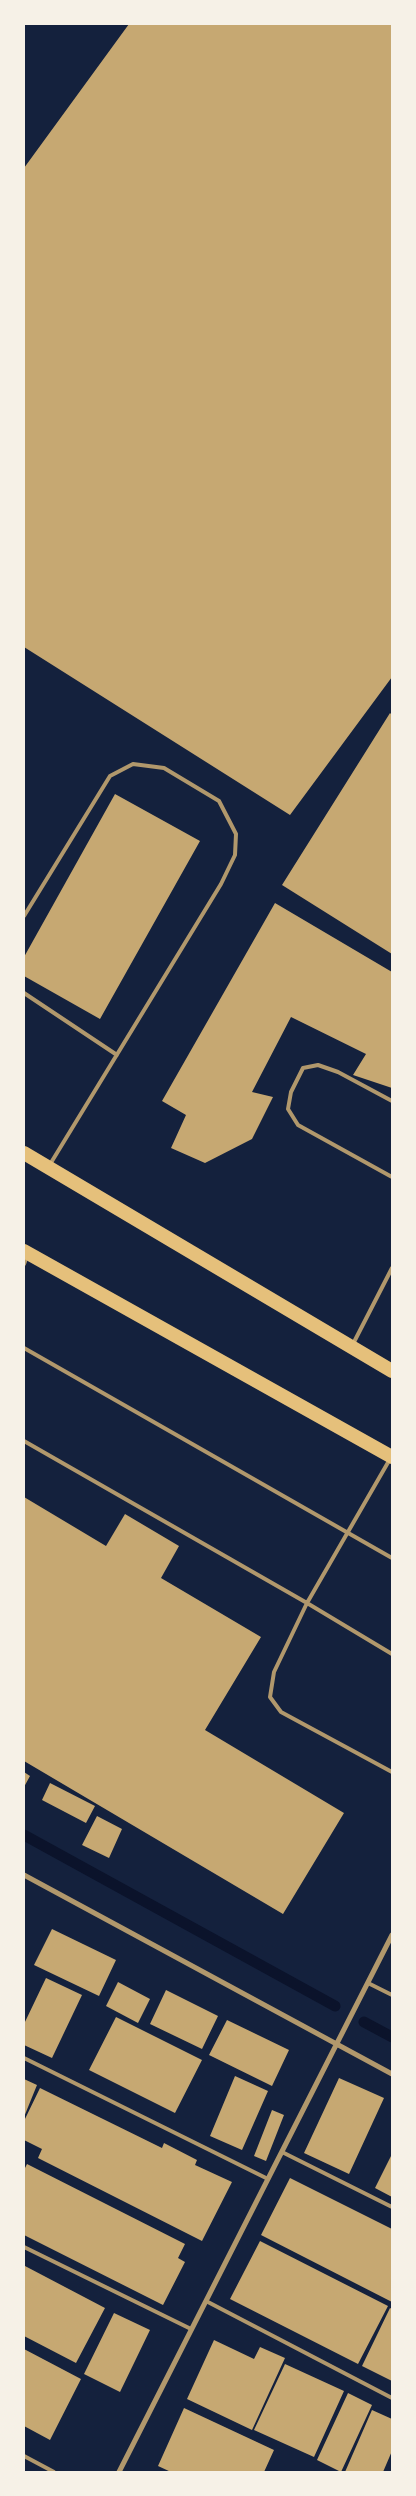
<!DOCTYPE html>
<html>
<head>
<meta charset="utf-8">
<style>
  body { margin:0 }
  #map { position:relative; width:416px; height:2496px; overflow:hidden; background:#14213d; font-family:"Noto Serif",serif }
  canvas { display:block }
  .frame { position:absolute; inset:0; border:25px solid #f6f1e7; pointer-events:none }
</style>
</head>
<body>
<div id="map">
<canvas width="416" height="2496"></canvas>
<div class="frame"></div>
</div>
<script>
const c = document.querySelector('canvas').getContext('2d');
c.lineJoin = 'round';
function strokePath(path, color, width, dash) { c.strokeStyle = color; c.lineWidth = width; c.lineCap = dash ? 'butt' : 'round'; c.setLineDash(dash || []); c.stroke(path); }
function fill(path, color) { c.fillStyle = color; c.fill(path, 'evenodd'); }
const stream = new Path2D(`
  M 24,1835 L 335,2006
  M 364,2022 L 392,2037`);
const building = new Path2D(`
  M 129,24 L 392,24 L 392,677 L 290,815 L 24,647 L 24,168 Z
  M 390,713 L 392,715 L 392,954 L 282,885 Z
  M 115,794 L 200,841 L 100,1019 L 24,976 L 24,957 Z
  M 275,903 L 392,972 L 392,1088 L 353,1075 L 366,1054 L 291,1017 L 252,1092 L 273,1097 L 252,1139 L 205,1163 L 171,1148 L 186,1115 L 162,1101 Z
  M 24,1497 L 106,1546 L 125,1514 L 179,1546 L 161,1578 L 261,1637 L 205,1730 L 344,1813 L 283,1914 L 24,1761 Z
  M 24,1772 L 30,1776 L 24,1787 Z
  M 50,1783 L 95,1806 L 86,1823 L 42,1800 Z
  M 97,1816 L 122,1829 L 109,1858 L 82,1845 Z
  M 52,1929 L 116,1960 L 99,1996 L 34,1965 Z
  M 46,1978 L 82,1995 L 52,2058 L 24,2045 L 24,2024 Z
  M 118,1982 L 150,1999 L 138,2023 L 106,2006 Z
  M 166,1990 L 218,2016 L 202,2049 L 150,2024 Z
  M 116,2017 L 202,2060 L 175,2113 L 89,2070 Z
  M 227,2020 L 289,2050 L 272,2086 L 209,2055 Z
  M 235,2076 L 268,2091 L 242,2150 L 210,2136 Z
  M 339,2078 L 384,2098 L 349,2174 L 304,2153 Z
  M 24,2079 L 37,2085 L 24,2117 Z
  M 40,2088 L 162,2148 L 164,2143 L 197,2160 L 195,2165 L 232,2182 L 202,2241 L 38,2158 L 42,2149 L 24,2140 L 24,2121 Z
  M 272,2110 L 284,2115 L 266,2161 L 254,2156 Z
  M 392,2154 L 392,2197 L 375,2188 Z
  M 27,2164 L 185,2244 L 178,2258 L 185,2262 L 163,2305 L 24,2235 L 24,2170 Z
  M 290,2178 L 392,2229 L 392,2302 L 261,2235 Z
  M 260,2241 L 388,2306 L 358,2364 L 230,2299 Z
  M 25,2266 L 105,2308 L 76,2363 L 24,2336 Z
  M 390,2308 L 392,2309 L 392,2381 L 362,2366 Z
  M 114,2313 L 150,2330 L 120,2392 L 84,2374 Z
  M 214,2340 L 254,2359 L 260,2347 L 285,2358 L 252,2430 L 187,2399 Z
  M 24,2349 L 81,2379 L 50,2440 L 24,2426 Z
  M 285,2364 L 344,2391 L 314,2457 L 254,2430 Z
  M 348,2393 L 372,2405 L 341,2472 L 317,2460 Z
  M 184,2408 L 274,2450 L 264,2472 L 171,2472 L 158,2466 Z
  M 372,2410 L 392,2419 L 392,2451 L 383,2472 L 345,2472 Z`);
const service = new Path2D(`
  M 24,916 L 110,776 L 133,764 L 164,768 L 219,801 L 236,834 L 235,855 L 221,884 L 49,1166
  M 24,993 L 117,1055
  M 392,1101 L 338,1072 L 318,1065 L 303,1068 L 291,1092 L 288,1109 L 298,1125 L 392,1177
  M 24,1264 L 27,1256
  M 353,1344 L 392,1268
  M 24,1348 L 392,1558
  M 24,1441 L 307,1603 L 392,1654
  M 390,1459 L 307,1603 L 274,1672 L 270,1697 L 281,1712 L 392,1772
  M 368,1983 L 392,1995
  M 24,2058 L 268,2179
  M 282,2152 L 392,2207
  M 24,2247 L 191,2329
  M 206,2301 L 392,2398
  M 24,2456 L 54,2472`);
const minor = new Path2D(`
  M 24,1875 L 392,2074
  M 119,2472 L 392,1935`);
const trunk = new Path2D(`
  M 24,1153 L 392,1371
  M 24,1251 L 392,1457`);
strokePath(stream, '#0b132b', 11);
fill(building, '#c6a872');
strokePath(service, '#b1986c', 4);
strokePath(minor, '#b1986c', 5);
strokePath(trunk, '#e5c07b', 14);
</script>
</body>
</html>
